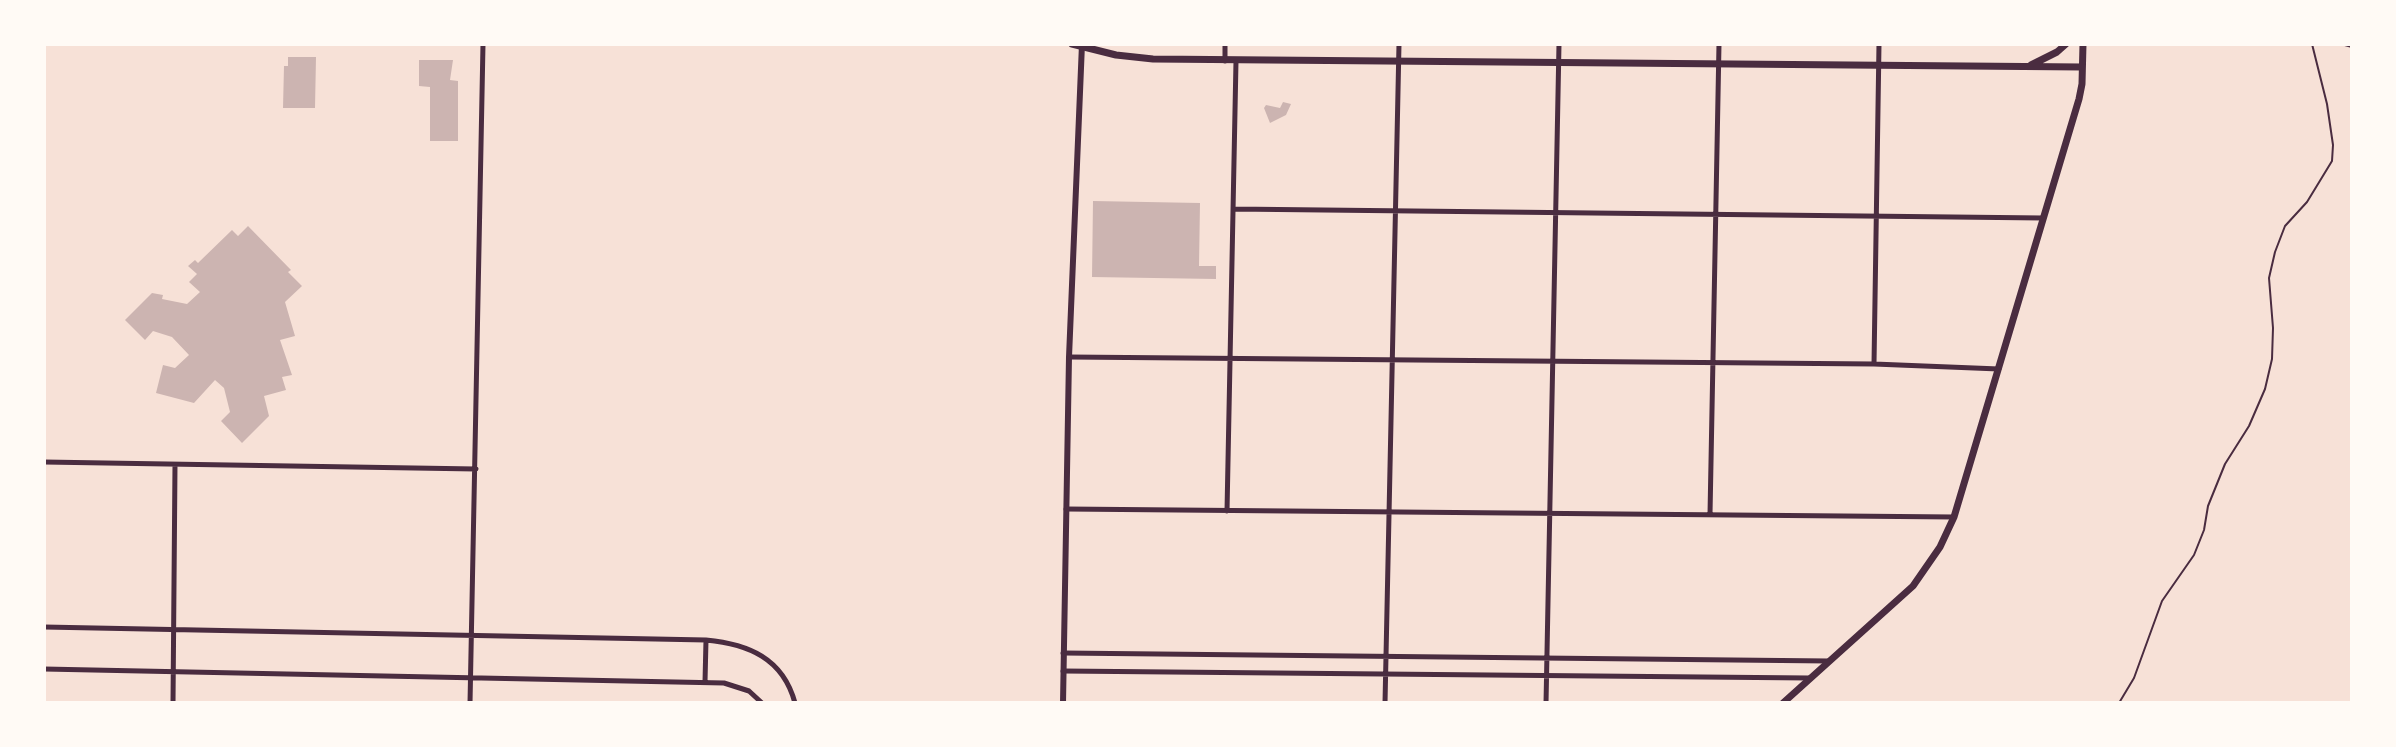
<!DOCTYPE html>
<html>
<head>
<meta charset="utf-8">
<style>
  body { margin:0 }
  #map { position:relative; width:2396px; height:747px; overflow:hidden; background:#f7e1d7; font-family:Raleway,sans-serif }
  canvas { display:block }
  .frame { position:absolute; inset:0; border:46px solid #fffaf5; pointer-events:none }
</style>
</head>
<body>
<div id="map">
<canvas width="2396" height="747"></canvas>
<div class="frame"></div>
</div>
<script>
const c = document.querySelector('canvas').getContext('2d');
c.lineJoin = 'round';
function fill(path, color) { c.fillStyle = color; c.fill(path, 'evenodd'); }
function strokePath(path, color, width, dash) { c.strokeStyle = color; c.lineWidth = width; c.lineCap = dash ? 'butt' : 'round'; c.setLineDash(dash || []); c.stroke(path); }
const building = new Path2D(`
  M 288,57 L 316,57 L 315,108 L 283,108 L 284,66 L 288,66 Z
  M 419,60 L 453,60 L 450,80 L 458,81 L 458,141 L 430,141 L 430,87 L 419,86 Z
  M 1283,102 L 1291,104 L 1286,115 L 1270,123 L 1264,108 L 1266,105 L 1280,108 Z
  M 1093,201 L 1200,203 L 1199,266 L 1216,266 L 1216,279 L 1092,277 Z
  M 248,226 L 291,270 L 288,272 L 302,286 L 285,302 L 295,336 L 280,340 L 292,375 L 282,377 L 286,390 L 264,396 L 269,416 L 242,443 L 221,421 L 230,412 L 224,388 L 215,380 L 194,403 L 156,393 L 163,365 L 175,368 L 189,355 L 172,337 L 153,331 L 145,340 L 125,320 L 152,293 L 163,295 L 162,299 L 187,304 L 200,292 L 189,282 L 197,274 L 188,266 L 195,260 L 198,263 L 232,230 L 238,236 Z`);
const path = new Path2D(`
  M 2341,44 L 2352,47
  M 2119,703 L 2134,678 L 2162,601 L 2194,555 L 2204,530 L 2208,506 L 2225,464 L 2249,426 L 2265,389 L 2272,359 L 2273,328 L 2269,278 L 2275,252 L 2285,226 L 2307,202 L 2332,161 L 2333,145 L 2327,104 L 2312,44`);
const minor = new Path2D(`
  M 1225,61 L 1225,44
  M 1233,209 L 2043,218
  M 1069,357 L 1874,364 L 1999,369
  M 1874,364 L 1879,44
  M 44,462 L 476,469
  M 1066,509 L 1954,517
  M 1227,511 L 1236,61
  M 1710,514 L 1719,44
  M 44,627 L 706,640 C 748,644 783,658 795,703
  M 1063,653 L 1829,661
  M 44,669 L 724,683 L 749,691 L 762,703
  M 1063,671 L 1809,678
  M 705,682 L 706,640
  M 173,703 L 175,465
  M 470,703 L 483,44
  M 1385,703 L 1399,44
  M 1546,703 L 1559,44`);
const tertiary = new Path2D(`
  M 1063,703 L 1069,357 L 1082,44`);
const secondary = new Path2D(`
  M 1072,44 L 1116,55 L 1153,59 L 2082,67
  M 2031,65 L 2057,52 L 2066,44
  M 1783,703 L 1913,586 L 1940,547 L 1954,517 L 2079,99 L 2082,84 L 2083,44`);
fill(building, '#ccb4b1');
strokePath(path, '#4a2c40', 2);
strokePath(minor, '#4a2c40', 5);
strokePath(tertiary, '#4a2c40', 6);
strokePath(secondary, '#4a2c40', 7);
</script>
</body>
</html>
